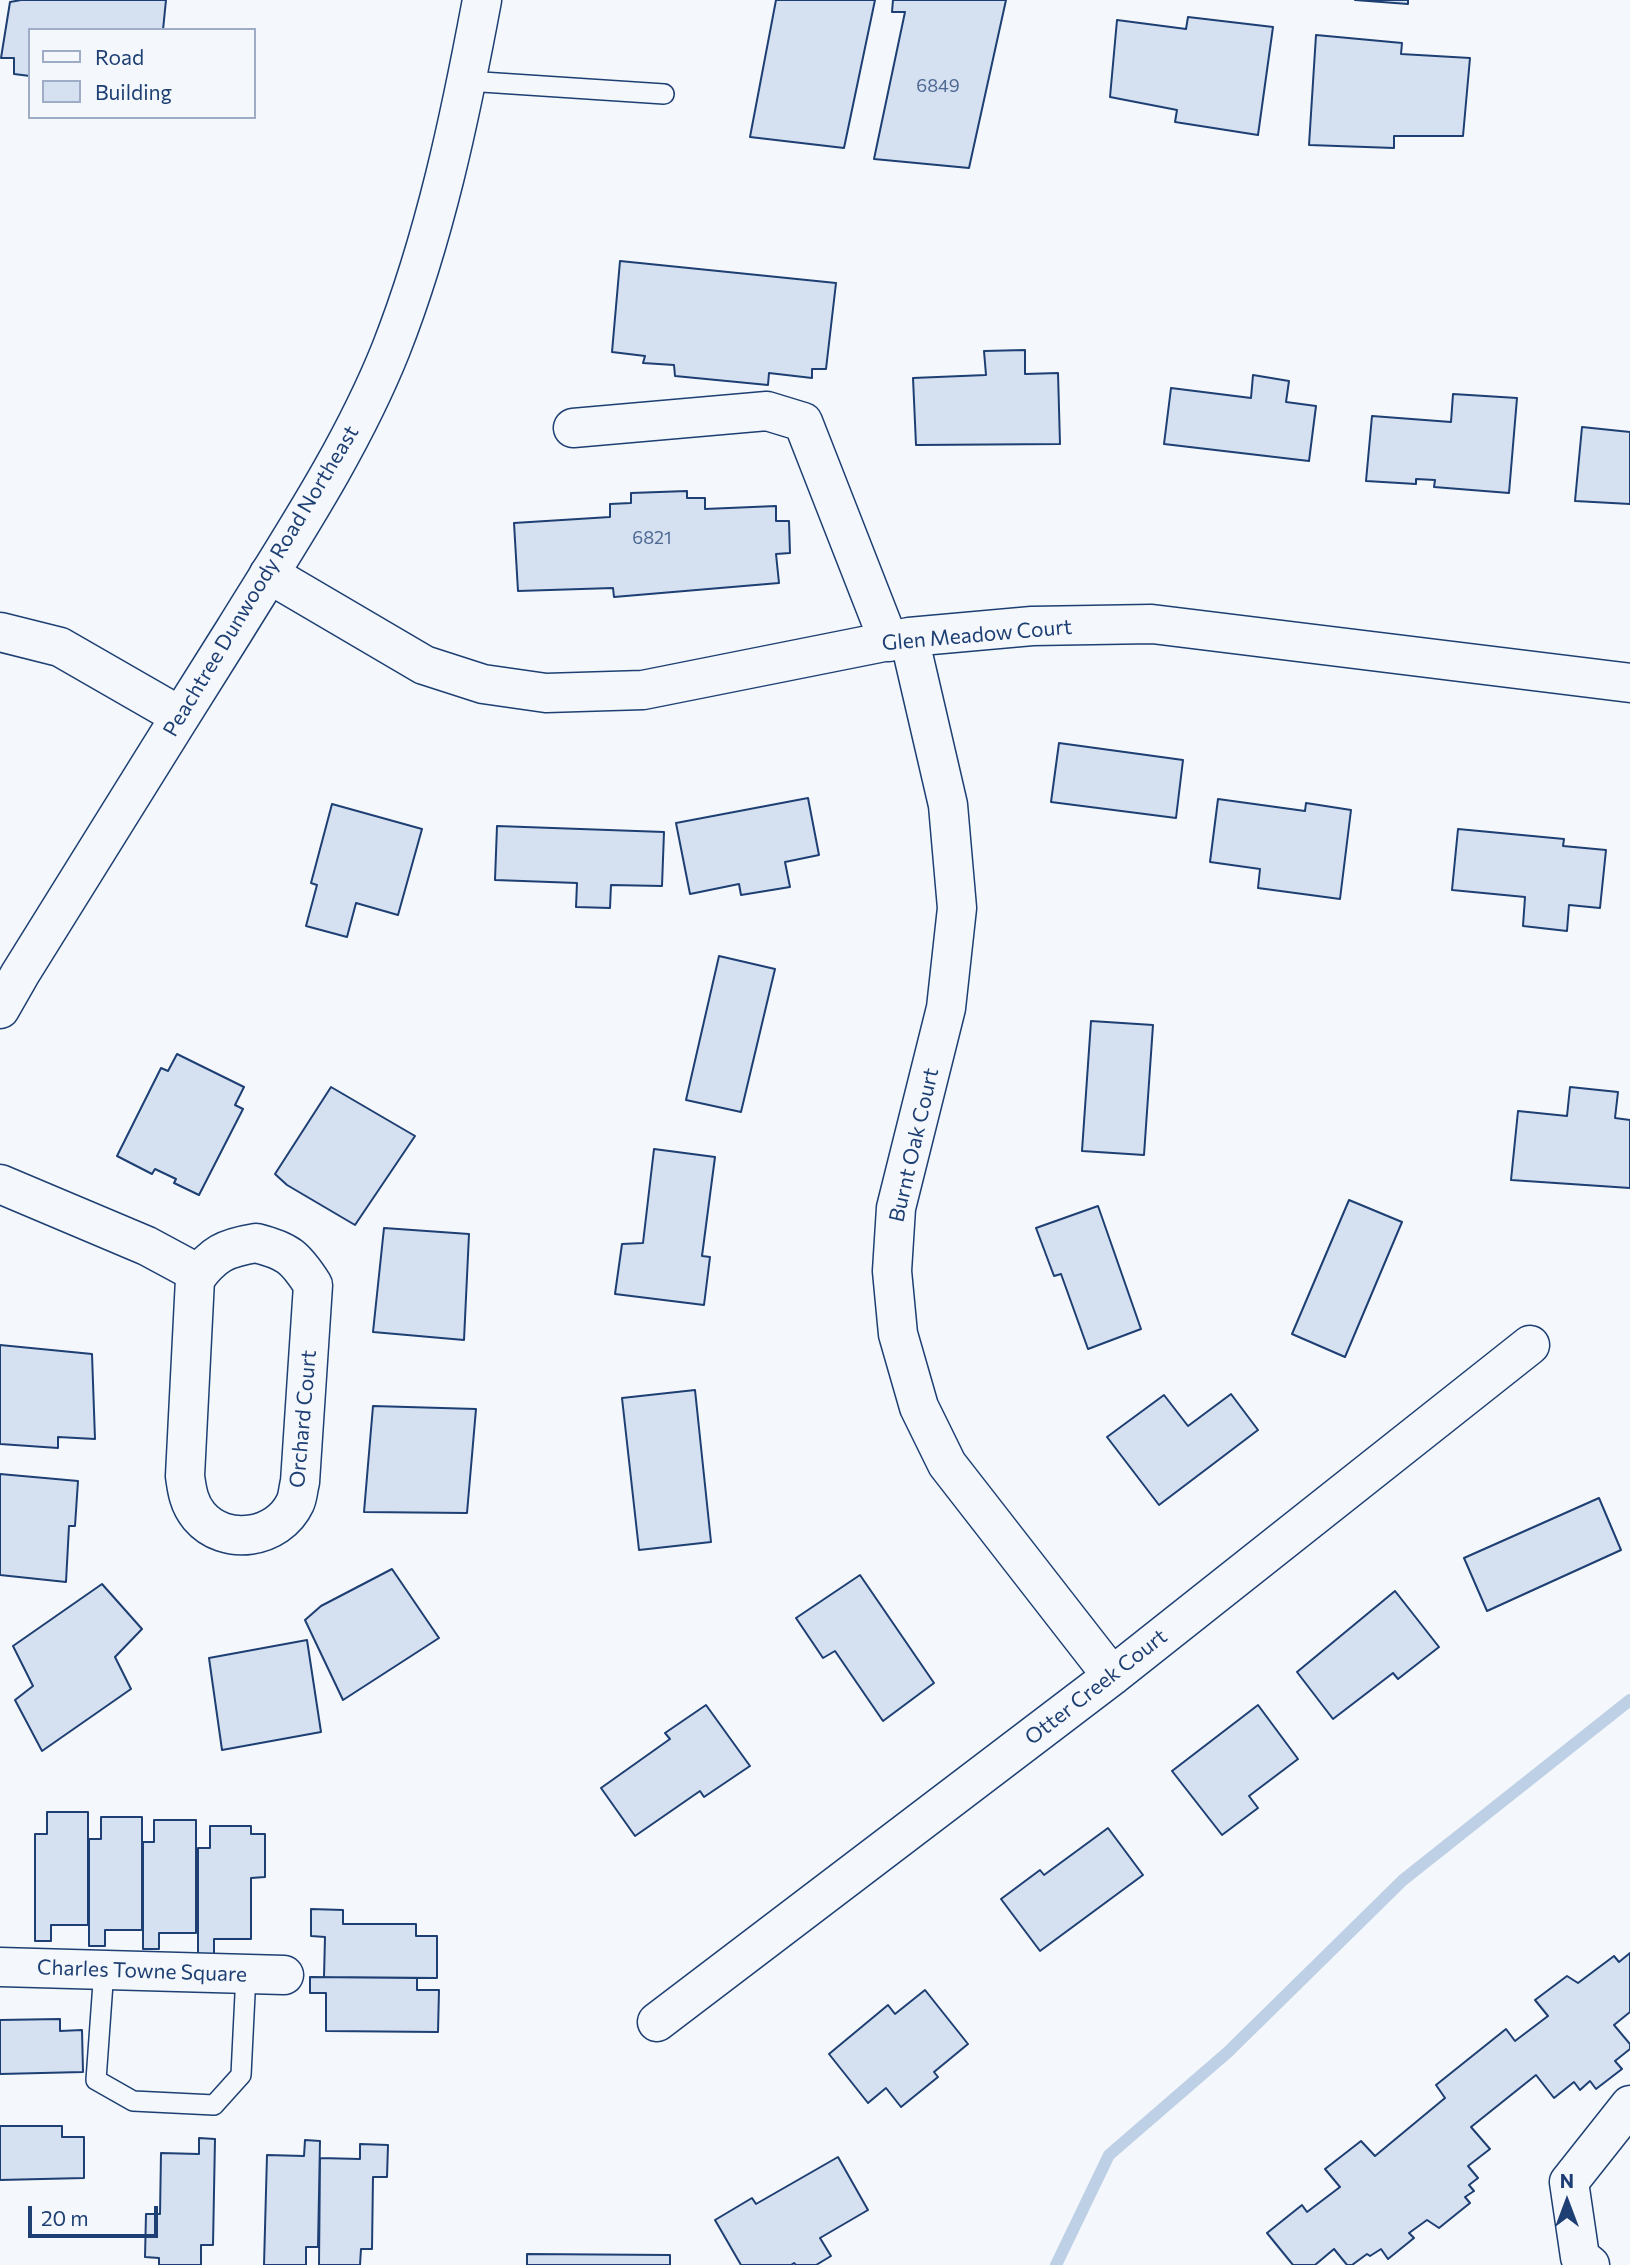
<!DOCTYPE html>
<html>
<head>
<meta charset="utf-8">
<style>
  body { margin:0 }
  #map { position:relative; width:1630px; height:2265px; overflow:hidden; background:#f4f7fb; font-family:Commissioner,sans-serif }
  canvas { display:block }
  .legend { position:absolute; left:28px; top:28px; width:228px; height:91px; box-sizing:border-box; background:#f4f7fb; border:2px solid #9eadc5; margin:0; padding:9px 12px; list-style:none; font-size:21px; color:#1d3f73 }
  .legend li { display:flex; align-items:center; gap:14px; height:35px }
  .legend b { width:35px; border:2px solid #9eadc5 }
  .north { position:absolute; left:1532px; top:2167px; width:70px; height:70px; -webkit-text-stroke:5px #f4f7fb; paint-order:stroke; rotate:0deg; font-size:19px; font-weight:700; line-height:28px; text-align:center; color:#1d3f73 }
  .north::after { content:''; display:block; margin:auto; width:24px; height:32px; background:#1d3f73; clip-path:polygon(50% 0,100% 100%,50% 72%,0 100%) }
  .scale { position:absolute; left:28px; top:2206px; width:130px; height:32px; box-sizing:border-box; border:4px solid #1d3f73; border-top:0; padding-left:9px; font-size:21px; line-height:24px; white-space:nowrap; color:#1d3f73; -webkit-text-stroke:5px #f4f7fb; paint-order:stroke }
</style>
</head>
<body>
<div id="map">
<canvas width="1630" height="2265"></canvas>
<ul class="legend">
<li><b style="height:9px;background:#f4f7fb"></b>Road</li>
<li><b style="height:19px;background:#d5e0f0"></b>Building</li>
</ul>
<div class="north">N</div>
<div class="scale">20 m</div>
</div>
<script>
const c = document.querySelector('canvas').getContext('2d');
c.lineJoin = 'round';
function strokePath(path, color, width, dash) { c.strokeStyle = color; c.lineWidth = width; c.lineCap = dash ? 'butt' : 'round'; c.setLineDash(dash || []); c.stroke(path); }
function fill(path, color) { c.fillStyle = color; c.fill(path, 'evenodd'); }
function drawText(font, color, halo, rows, align = 'center') {
  c.font = font + ' Commissioner,sans-serif'; c.lineWidth = 5; c.setLineDash([]); c.textBaseline = 'middle'; c.strokeStyle = halo; c.fillStyle = color; for (const [text, x, y, turn = 0] of rows) {
    c.save(); c.translate(x, y); c.rotate((+turn || 0) * Math.PI / 180); c.textAlign = isNaN(turn) ? turn : align; if (halo) c.strokeText(text, 0, 0); c.fillText(text, 0, 0); c.restore();
  }
}
const stream = new Path2D(`
  M 1056,2265 L 1109,2155 L 1228,2052 L 1403,1880 L 1630,1700`);
const building = new Path2D(`
  M 21,0 L 166,0 L 163,30 L 30,30 L 30,76 L 14,74 L 14,58 L 1,58 L 10,2 Z
  M 776,0 L 875,0 L 844,148 L 750,137 Z
  M 893,0 L 1006,0 L 969,168 L 874,159 L 905,12 L 892,12 Z
  M 1355,0 L 1408,0 L 1408,4 Z
  M 1188,17 L 1273,27 L 1258,135 L 1175,122 L 1177,110 L 1110,97 L 1117,20 L 1186,29 Z
  M 1316,35 L 1402,43 L 1401,54 L 1470,58 L 1463,136 L 1394,136 L 1394,148 L 1309,145 Z
  M 620,261 L 836,283 L 826,369 L 812,369 L 812,378 L 769,373 L 768,385 L 675,376 L 674,365 L 643,363 L 645,356 L 612,352 Z
  M 1025,350 L 1025,374 L 1058,373 L 1060,444 L 916,445 L 913,378 L 986,375 L 984,351 Z
  M 1253,375 L 1289,381 L 1286,402 L 1316,406 L 1309,461 L 1164,444 L 1171,388 L 1251,398 Z
  M 1453,394 L 1517,398 L 1509,493 L 1434,487 L 1435,480 L 1416,479 L 1416,484 L 1366,481 L 1372,416 L 1451,422 Z
  M 1582,427 L 1630,432 L 1630,504 L 1575,501 Z
  M 687,491 L 687,498 L 705,498 L 705,509 L 776,506 L 776,521 L 789,521 L 790,553 L 776,554 L 779,583 L 614,597 L 613,588 L 518,591 L 514,523 L 610,517 L 610,504 L 631,503 L 631,493 Z
  M 1059,743 L 1183,760 L 1176,818 L 1051,802 Z
  M 808,798 L 819,855 L 785,862 L 790,887 L 741,895 L 739,884 L 690,894 L 676,823 Z
  M 1218,799 L 1305,811 L 1306,803 L 1351,810 L 1340,899 L 1258,888 L 1260,869 L 1210,862 Z
  M 332,804 L 422,829 L 398,915 L 356,903 L 347,937 L 306,926 L 317,885 L 311,883 Z
  M 497,826 L 664,832 L 662,886 L 611,885 L 610,908 L 576,907 L 577,883 L 495,880 Z
  M 1458,829 L 1564,839 L 1563,846 L 1606,850 L 1600,908 L 1569,905 L 1567,931 L 1523,926 L 1525,897 L 1452,890 Z
  M 719,956 L 775,969 L 741,1112 L 686,1100 Z
  M 1091,1021 L 1153,1025 L 1144,1155 L 1082,1151 Z
  M 177,1054 L 244,1087 L 235,1105 L 243,1109 L 199,1195 L 174,1183 L 176,1179 L 155,1169 L 152,1174 L 117,1156 L 161,1068 L 168,1071 Z
  M 331,1087 L 415,1136 L 355,1225 L 287,1185 L 275,1174 Z
  M 1570,1087 L 1618,1092 L 1615,1118 L 1630,1120 L 1630,1188 L 1511,1180 L 1518,1111 L 1567,1116 Z
  M 654,1149 L 715,1157 L 702,1256 L 710,1257 L 704,1305 L 615,1294 L 622,1244 L 643,1243 Z
  M 1349,1200 L 1402,1222 L 1345,1357 L 1292,1334 Z
  M 1098,1206 L 1141,1329 L 1088,1349 L 1061,1274 L 1054,1276 L 1036,1228 Z
  M 384,1228 L 469,1234 L 464,1340 L 373,1332 Z
  M 0,1345 L 92,1354 L 95,1439 L 58,1437 L 58,1448 L 0,1444 Z
  M 695,1390 L 711,1542 L 639,1550 L 622,1398 Z
  M 1231,1394 L 1258,1430 L 1159,1505 L 1107,1437 L 1164,1395 L 1188,1426 Z
  M 373,1406 L 476,1409 L 467,1513 L 364,1512 Z
  M 0,1474 L 78,1481 L 75,1526 L 69,1526 L 66,1582 L 0,1575 Z
  M 1599,1498 L 1621,1550 L 1487,1611 L 1464,1558 Z
  M 392,1569 L 439,1638 L 343,1700 L 305,1620 L 321,1606 Z
  M 860,1575 L 934,1683 L 883,1721 L 835,1651 L 823,1658 L 796,1618 Z
  M 102,1584 L 142,1629 L 115,1657 L 131,1689 L 42,1751 L 15,1700 L 33,1686 L 13,1646 Z
  M 1395,1591 L 1439,1647 L 1398,1679 L 1393,1673 L 1333,1719 L 1297,1672 Z
  M 307,1640 L 321,1732 L 222,1750 L 209,1658 Z
  M 706,1705 L 750,1766 L 704,1797 L 700,1791 L 635,1836 L 601,1788 L 670,1739 L 665,1733 Z
  M 1258,1705 L 1298,1759 L 1249,1796 L 1258,1808 L 1222,1835 L 1172,1771 Z
  M 47,1812 L 88,1812 L 88,1925 L 51,1925 L 51,1941 L 35,1941 L 35,1834 L 47,1834 Z
  M 101,1817 L 142,1817 L 142,1930 L 105,1930 L 105,1946 L 89,1946 L 89,1839 L 101,1839 Z
  M 154,1820 L 196,1820 L 196,1933 L 159,1933 L 159,1949 L 143,1949 L 143,1842 L 154,1842 Z
  M 210,1826 L 251,1826 L 251,1834 L 265,1834 L 265,1877 L 251,1878 L 251,1939 L 214,1939 L 214,1954 L 198,1954 L 198,1848 L 210,1848 Z
  M 1108,1828 L 1143,1875 L 1040,1951 L 1001,1899 L 1040,1870 L 1044,1875 Z
  M 311,1909 L 343,1910 L 343,1924 L 416,1924 L 416,1936 L 437,1936 L 437,1978 L 324,1977 L 325,1937 L 311,1936 Z
  M 1630,1953 L 1630,2012 L 1614,2025 L 1630,2044 L 1630,2049 L 1615,2061 L 1622,2069 L 1596,2089 L 1590,2081 L 1580,2090 L 1574,2082 L 1554,2098 L 1536,2075 L 1471,2127 L 1490,2149 L 1468,2166 L 1478,2178 L 1469,2185 L 1474,2191 L 1465,2197 L 1470,2203 L 1439,2228 L 1427,2220 L 1409,2233 L 1414,2238 L 1388,2259 L 1381,2249 L 1370,2256 L 1367,2254 L 1352,2265 L 1347,2265 L 1334,2249 L 1315,2265 L 1293,2265 L 1267,2233 L 1302,2205 L 1307,2212 L 1340,2187 L 1325,2169 L 1361,2141 L 1375,2156 L 1445,2098 L 1436,2085 L 1506,2029 L 1515,2041 L 1548,2016 L 1535,2000 L 1567,1976 L 1578,1983 L 1614,1956 L 1619,1962 Z
  M 310,1977 L 417,1978 L 417,1990 L 439,1990 L 438,2032 L 326,2031 L 326,1993 L 310,1993 Z
  M 925,1990 L 968,2044 L 934,2072 L 938,2077 L 901,2107 L 886,2088 L 868,2103 L 829,2054 L 888,2005 L 895,2014 Z
  M 60,2019 L 60,2031 L 82,2030 L 83,2072 L 0,2074 L 0,2020 Z
  M 0,2126 L 62,2126 L 62,2137 L 84,2137 L 84,2178 L 0,2180 Z
  M 199,2138 L 215,2139 L 213,2245 L 201,2245 L 201,2265 L 159,2265 L 159,2258 L 145,2257 L 146,2214 L 160,2214 L 161,2153 L 199,2154 Z
  M 305,2140 L 320,2141 L 318,2247 L 306,2247 L 306,2265 L 264,2265 L 267,2155 L 304,2156 Z
  M 360,2144 L 388,2145 L 387,2177 L 373,2177 L 372,2249 L 361,2249 L 360,2265 L 319,2265 L 320,2158 L 360,2159 Z
  M 838,2157 L 868,2210 L 820,2238 L 831,2256 L 816,2265 L 796,2265 L 794,2263 L 791,2265 L 741,2265 L 715,2220 L 752,2198 L 756,2204 Z
  M 527,2254 L 670,2255 L 670,2265 L 527,2265 Z`);
const lane = new Path2D(`
  M 467,81 L 664,94
  M 104,1969 L 96,2080 L 133,2101 L 214,2105 L 241,2075 L 246,1974`);
const street = new Path2D(`
  M 573,428 L 767,411 L 803,422 L 889,642
  M 269,574 L 424,665 L 483,684 L 546,693 L 643,690 L 909,637 L 1032,626 L 1152,624 L 1630,683
  M 0,632 L 60,647 L 180,716
  M 909,637 L 948,805 L 957,908 L 946,1008 L 896,1208 L 892,1271 L 898,1334 L 919,1407 L 947,1464 L 1112,1676
  M 0,1184 L 147,1246 L 199,1274
  M 256,1243 C 288,1251 295,1257 313,1285 L 300,1482 C 298,1489 298,1497 295,1503 C 278,1539 225,1547 199,1516 C 189,1504 187,1491 185,1476 L 195,1279 C 213,1254 225,1248 256,1243 Z
  M 0,1967 L 284,1975
  M 657,2022 L 1112,1676 L 1530,1345
  M 1590,2265 L 1580,2257 L 1569,2182 L 1630,2105`);
const secondary = new Path2D(`
  M 0,1009 L 20,974 C 91,860 162,745 234,631 C 290,540 351,449 391,349 C 435,237 460,118 482,0`);
const numberNames = [
  ["6849",938,86],
  ["6821",652,538]
];
const streetNames = [
  ["Peachtree Dunwoody Road Northeast",261,581,-59],
  ["Glen Meadow Court",977,635,-5],
  ["Burnt Oak Court",914,1145,-77],
  ["Orchard Court",303,1419,-85],
  ["Otter Creek Court",1096,1687,-38],
  ["Charles Towne Square",142,1971,2]
];
strokePath(stream, '#bed0e5', 12);
fill(building, '#d5e0f0');
strokePath(building, '#1d3f73', 2);
strokePath(lane, '#1d3f73', 22);
strokePath(street, '#1d3f73', 41);
strokePath(secondary, '#1d3f73', 41);
strokePath(lane, '#f4f7fb', 19);
strokePath(street, '#f4f7fb', 38);
strokePath(secondary, '#f4f7fb', 38);
drawText('18px', '#4b6792', null, numberNames);
drawText('21px', '#1d3f73', '#f4f7fb', streetNames);
</script>
</body>
</html>
